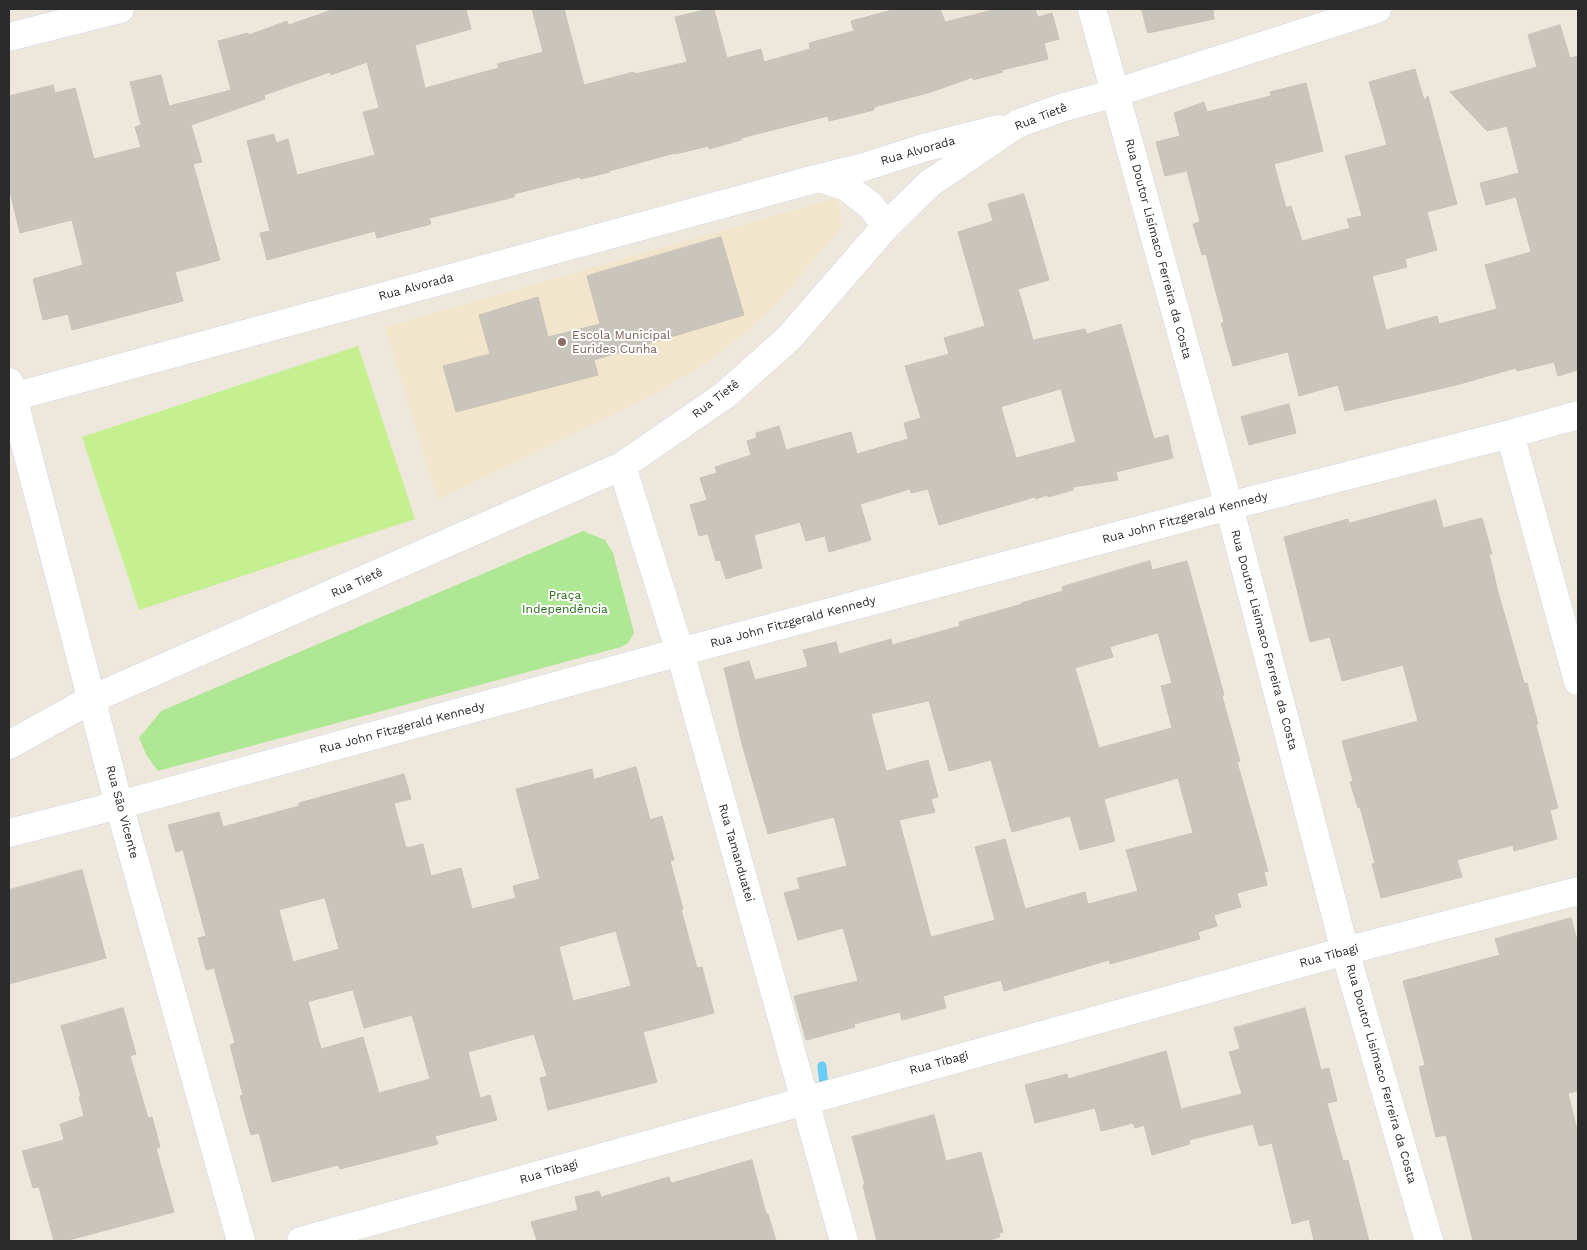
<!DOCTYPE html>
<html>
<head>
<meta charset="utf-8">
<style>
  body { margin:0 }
  #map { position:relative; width:1587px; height:1250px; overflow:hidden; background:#eee7dc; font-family:"Work Sans",sans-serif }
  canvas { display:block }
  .frame { position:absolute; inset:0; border:10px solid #2b2b2b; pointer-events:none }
</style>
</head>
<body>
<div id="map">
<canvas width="1587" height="1250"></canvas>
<div class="frame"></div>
</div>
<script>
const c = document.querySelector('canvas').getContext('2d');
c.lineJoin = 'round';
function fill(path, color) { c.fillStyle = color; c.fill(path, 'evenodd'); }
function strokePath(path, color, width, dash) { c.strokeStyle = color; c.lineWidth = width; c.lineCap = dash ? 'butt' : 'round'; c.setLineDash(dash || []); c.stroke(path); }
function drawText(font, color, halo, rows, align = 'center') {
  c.font = font + ' "Work Sans",sans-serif'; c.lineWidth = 4; c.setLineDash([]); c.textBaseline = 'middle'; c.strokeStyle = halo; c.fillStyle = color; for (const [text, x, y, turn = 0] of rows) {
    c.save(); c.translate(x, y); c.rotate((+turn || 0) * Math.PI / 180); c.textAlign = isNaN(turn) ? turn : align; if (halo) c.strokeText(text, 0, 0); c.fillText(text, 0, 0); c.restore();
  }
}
const education = new Path2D(`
  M 836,198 L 843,226 L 770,311 L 716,357 L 654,394 L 438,500 L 385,327 Z`);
const green = new Path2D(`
  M 583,531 L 605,540 L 613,553 L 634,633 L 628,643 L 621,647 L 158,771 L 147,756 L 139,738 L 161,711 Z`);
const pitch = new Path2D(`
  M 358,346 L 415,519 L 139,610 L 82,437 Z`);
const stream = new Path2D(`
  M 822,1066 L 824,1085`);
const building = new Path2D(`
  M 335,9 L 466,9 L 471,29 L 415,45 L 425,88 L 499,68 L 497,64 L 543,52 L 532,9 L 564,9 L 584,85 L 634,72 L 635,74 L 687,62 L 675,17 L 709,9 L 714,9 L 727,58 L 761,49 L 764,62 L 810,49 L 809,43 L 854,31 L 851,21 L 896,9 L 940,9 L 945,22 L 997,9 L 1035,9 L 1038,17 L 1052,13 L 1059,39 L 1044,43 L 1048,59 L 1002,70 L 1003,72 L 973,80 L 973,77 L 931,92 L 874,107 L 874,110 L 829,121 L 828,116 L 741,138 L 741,140 L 709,149 L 709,146 L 675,154 L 675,153 L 609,171 L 610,172 L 581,179 L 580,177 L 514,194 L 514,197 L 429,218 L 431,224 L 377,238 L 375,231 L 267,260 L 260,233 L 270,231 L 247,141 L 274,134 L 276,143 L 288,139 L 297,175 L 375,155 L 363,112 L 379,108 L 367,62 L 331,75 L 330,72 L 264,95 L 265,99 L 191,125 L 202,162 L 193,164 L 220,260 L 175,272 L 183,301 L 72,330 L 68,314 L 43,320 L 33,279 L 83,265 L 72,220 L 20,233 L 9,188 L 9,96 L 53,85 L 55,93 L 75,88 L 94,159 L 141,147 L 135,127 L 141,125 L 130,82 L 161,75 L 169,106 L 231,90 L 218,41 L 248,33 L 249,35 L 287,21 L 288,25 Z
  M 1142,9 L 1213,9 L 1214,19 L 1148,33 Z
  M 1560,25 L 1570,58 L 1578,56 L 1578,370 L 1558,376 L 1554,362 L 1517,371 L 1516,368 L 1456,385 L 1345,411 L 1338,385 L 1299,396 L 1288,352 L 1233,366 L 1221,323 L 1224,322 L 1213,281 L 1206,254 L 1202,255 L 1193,224 L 1200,222 L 1187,171 L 1165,176 L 1156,142 L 1180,136 L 1174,113 L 1204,102 L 1207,112 L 1271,96 L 1270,92 L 1306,83 L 1323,151 L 1274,164 L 1286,208 L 1291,206 L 1302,241 L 1350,228 L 1347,219 L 1362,216 L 1345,156 L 1387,145 L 1369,82 L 1415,69 L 1424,100 L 1428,96 L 1457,204 L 1427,212 L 1437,250 L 1405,259 L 1407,267 L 1372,276 L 1386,330 L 1437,316 L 1439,324 L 1497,309 L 1485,265 L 1531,252 L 1516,197 L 1486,205 L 1480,183 L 1519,173 L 1507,126 L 1487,131 L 1450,92 L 1537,67 L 1528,35 Z
  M 1024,194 L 1049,280 L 1018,289 L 1033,340 L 1085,329 L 1087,334 L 1121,324 L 1154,439 L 1168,435 L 1173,458 L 1116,472 L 1118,480 L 1073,487 L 1073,490 L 1048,497 L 1047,495 L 1036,499 L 1035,497 L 939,525 L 928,489 L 911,493 L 910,489 L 860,504 L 871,540 L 829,552 L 825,536 L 806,541 L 800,522 L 754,535 L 762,568 L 726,579 L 720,560 L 716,561 L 708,534 L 699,536 L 690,505 L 707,500 L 700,478 L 717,473 L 715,467 L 751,455 L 747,441 L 757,438 L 756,433 L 779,426 L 786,450 L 851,432 L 857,454 L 908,439 L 904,423 L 921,418 L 905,366 L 949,354 L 944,338 L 985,326 L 958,232 L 993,221 L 988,204 ZM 1061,389 L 1076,442 L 1016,458 L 1001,407 Z
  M 721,237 L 744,315 L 594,360 L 598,375 L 456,412 L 443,366 L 490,354 L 479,315 L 538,297 L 548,337 L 600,324 L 587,276 Z
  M 1289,404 L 1296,433 L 1249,445 L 1241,417 Z
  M 1436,500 L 1443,528 L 1482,518 L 1492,554 L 1489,554 L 1498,592 L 1524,683 L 1527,683 L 1538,724 L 1536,725 L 1558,808 L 1550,810 L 1557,839 L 1514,851 L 1513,845 L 1457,860 L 1462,877 L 1381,898 L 1372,864 L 1375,863 L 1360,807 L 1358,808 L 1350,782 L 1353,781 L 1342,741 L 1418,721 L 1403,665 L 1342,681 L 1330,637 L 1310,642 L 1284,537 L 1348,519 L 1349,523 Z
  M 1150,561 L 1152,570 L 1187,561 L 1224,695 L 1222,696 L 1240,761 L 1237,762 L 1268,871 L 1264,872 L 1267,885 L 1237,893 L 1241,907 L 1214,915 L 1217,926 L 1198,932 L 1200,939 L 1110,964 L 1109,960 L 1004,991 L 1001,980 L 943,996 L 946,1008 L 902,1020 L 900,1012 L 854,1024 L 855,1027 L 806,1040 L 794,996 L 858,981 L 843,928 L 798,940 L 784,893 L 800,889 L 797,878 L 847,866 L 834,817 L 768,834 L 742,744 L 724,668 L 749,661 L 755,680 L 804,668 L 808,666 L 803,650 L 836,642 L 839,654 L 891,639 L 892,645 L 960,626 L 959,622 L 1022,604 L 1021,603 L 1063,591 L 1062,587 ZM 1158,633 L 1172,683 L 1161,686 L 1172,728 L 1099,748 L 1075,668 L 1113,657 L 1110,647 ZM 929,701 L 949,771 L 991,760 L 1012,832 L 1070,816 L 1080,850 L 1115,841 L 1104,799 L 1178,778 L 1193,833 L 1126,850 L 1138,891 L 1088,904 L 1085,892 L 1025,909 L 1005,839 L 975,847 L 995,920 L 931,937 L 899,820 L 935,812 L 931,799 L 938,797 L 928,760 L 886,771 L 871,714 Z
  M 636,767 L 650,820 L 662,816 L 674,860 L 670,861 L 683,909 L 681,909 L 697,968 L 702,967 L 714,1013 L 643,1032 L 657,1082 L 548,1110 L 540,1078 L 547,1076 L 534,1034 L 468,1052 L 480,1098 L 490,1095 L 497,1120 L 435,1136 L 438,1144 L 340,1169 L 338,1165 L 272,1182 L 259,1133 L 251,1135 L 240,1096 L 243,1095 L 230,1045 L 235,1043 L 214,968 L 206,970 L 198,938 L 206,936 L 183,850 L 176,852 L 168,825 L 219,812 L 223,827 L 299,806 L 299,803 L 404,774 L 411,799 L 394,803 L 406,848 L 423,844 L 431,876 L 461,868 L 472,909 L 516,898 L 513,886 L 540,879 L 516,789 L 592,769 L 594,779 ZM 325,898 L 339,949 L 293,962 L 279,910 ZM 616,931 L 631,986 L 573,1001 L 559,947 ZM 353,990 L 364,1028 L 412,1015 L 430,1079 L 379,1093 L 363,1037 L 321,1049 L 308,1002 Z
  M 82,870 L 106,958 L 9,984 L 9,890 Z
  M 1571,918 L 1578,944 L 1578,1091 L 1568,1093 L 1578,1134 L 1578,1241 L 1473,1241 L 1446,1135 L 1436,1137 L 1419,1067 L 1425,1065 L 1403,981 L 1500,955 L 1495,939 Z
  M 123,1008 L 136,1054 L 130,1056 L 148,1118 L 152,1117 L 160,1147 L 156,1148 L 174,1212 L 65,1241 L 54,1241 L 39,1187 L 33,1188 L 22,1151 L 64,1140 L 60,1124 L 84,1116 L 79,1097 L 81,1097 L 61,1026 Z
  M 1305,1008 L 1321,1070 L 1329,1068 L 1337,1101 L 1327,1103 L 1343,1161 L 1348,1160 L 1369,1241 L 1314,1241 L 1309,1219 L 1292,1224 L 1272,1143 L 1259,1146 L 1253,1124 L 1189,1140 L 1190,1144 L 1152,1155 L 1144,1125 L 1135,1128 L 1133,1123 L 1101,1131 L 1095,1108 L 1035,1123 L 1025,1085 L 1067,1074 L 1068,1079 L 1166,1051 L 1181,1109 L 1242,1094 L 1229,1052 L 1240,1049 L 1234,1028 Z
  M 934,1115 L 946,1161 L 981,1152 L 1003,1232 L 999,1233 L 1000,1237 L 986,1241 L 877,1241 L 866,1198 L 863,1185 L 865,1185 L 852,1137 Z
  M 752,1160 L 766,1214 L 768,1214 L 776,1241 L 537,1241 L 531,1222 L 578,1210 L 575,1197 L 599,1191 L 601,1197 L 669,1177 L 671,1183 Z`);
const minor = new Path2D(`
  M 1092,9 L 1229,506 L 1345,951 L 1429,1241
  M 9,37 L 120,9
  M 819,178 L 845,186 L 870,205 L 886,226
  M 9,382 L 119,805 L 241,1241
  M 13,397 L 819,178 L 864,167 L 923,148 L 998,129
  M 1510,434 L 1578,681
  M 622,466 L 680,652 L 844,1241
  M 9,745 L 92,699 L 622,466 L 725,395 L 789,338 L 886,226 L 929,184 L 1017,124 L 1061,108 L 1115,93 L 1377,9
  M 9,833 L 119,805 L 680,652 L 1229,506 L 1510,434 L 1578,415
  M 301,1241 L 1345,951 L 1578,891`);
const markers = [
  [562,342,5,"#8d6e63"]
];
const streetNames = [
  ["Rua Tietê",1041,117,-21],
  ["Rua Alvorada",918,151,-16],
  ["Rua Doutor Lisímaco Ferreira da Costa",1158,249,75],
  ["Rua Alvorada",416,287,-15],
  ["Rua Tietê",716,399,-37],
  ["Rua John Fitzgerald Kennedy",1185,518,-15],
  ["Rua Tietê",357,583,-24],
  ["Rua John Fitzgerald Kennedy",793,622,-15],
  ["Rua Doutor Lisímaco Ferreira da Costa",1264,640,75],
  ["Rua John Fitzgerald Kennedy",402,728,-15],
  ["Rua São Vicente",122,812,75],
  ["Rua Tamanduateí",736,853,74],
  ["Rua Tibagi",1329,956,-15],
  ["Rua Tibagi",939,1063,-15],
  ["Rua Doutor Lisímaco Ferreira da Costa",1381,1074,74],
  ["Rua Tibagi",549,1172,-16]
];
const educationNames = [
  ["Escola Municipal",572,335],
  ["Eurides Cunha",572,349]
];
const parkNames = [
  ["Praça",565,595],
  ["Independência",565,609]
];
fill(education, '#f1e6cb');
fill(green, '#afe895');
fill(pitch, '#c4f090');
strokePath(stream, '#69ccf7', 9);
fill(building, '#c9c4bc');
strokePath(building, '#cac3b6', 1);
strokePath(minor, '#d2d5e5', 29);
strokePath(minor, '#fff', 28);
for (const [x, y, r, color] of markers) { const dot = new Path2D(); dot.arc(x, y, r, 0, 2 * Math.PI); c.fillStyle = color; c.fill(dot); strokePath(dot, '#fff', 2); }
drawText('12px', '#2b2b2b', '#fff', streetNames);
drawText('12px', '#785e54', '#fff', educationNames, 'left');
drawText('12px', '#256e15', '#fff', parkNames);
</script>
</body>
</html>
